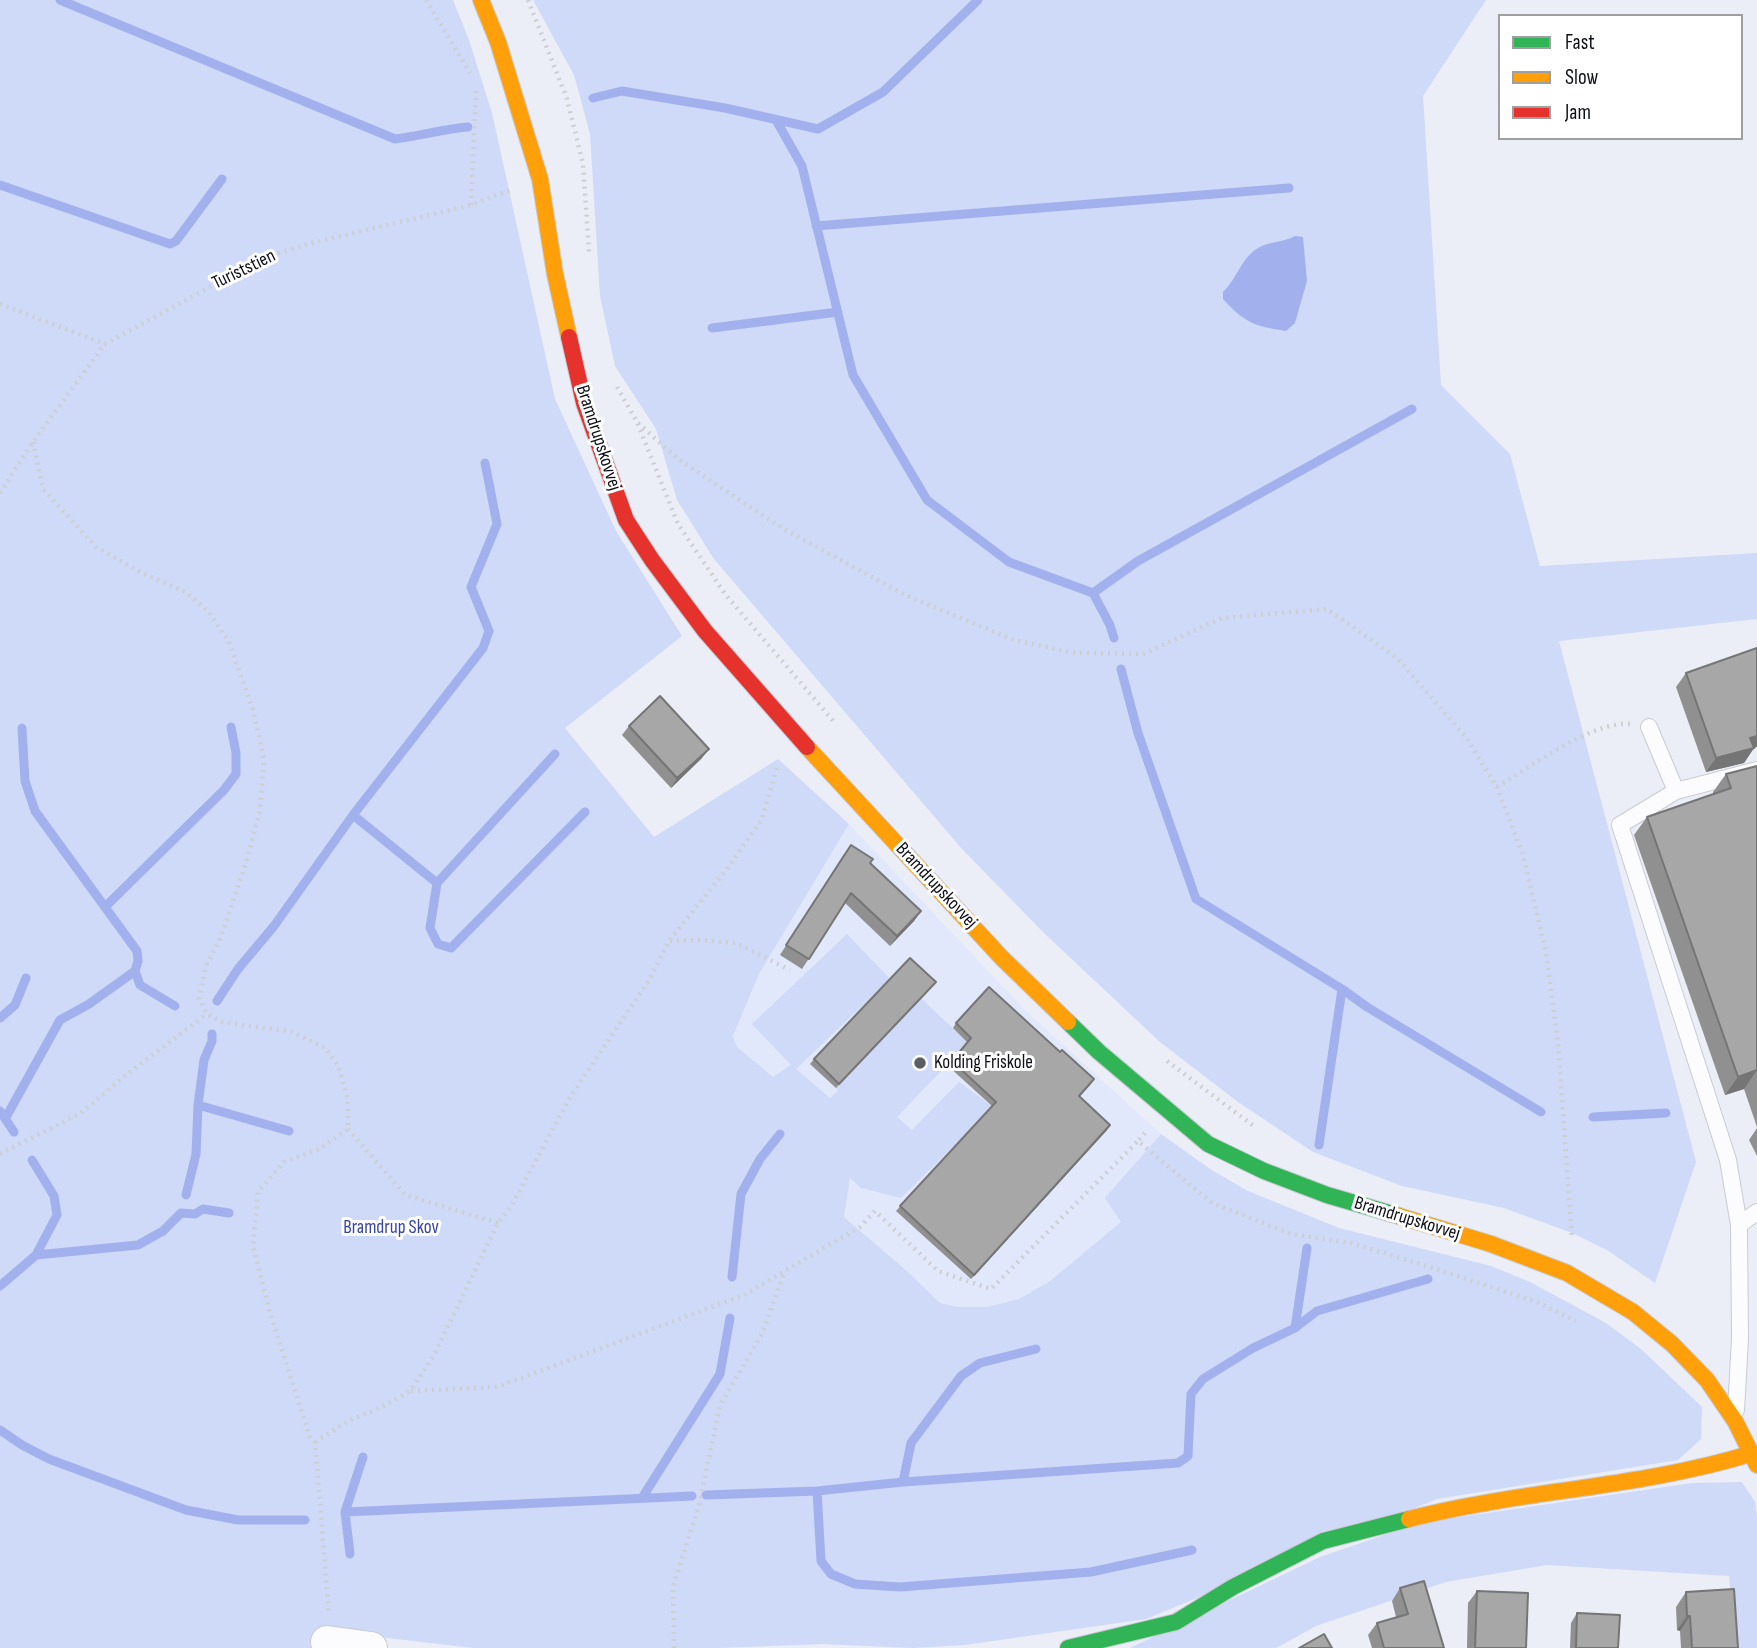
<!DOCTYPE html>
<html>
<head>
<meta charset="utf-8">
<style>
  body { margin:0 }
  #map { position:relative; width:1757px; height:1648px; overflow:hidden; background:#ebeef7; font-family:"Sofia Sans Condensed",sans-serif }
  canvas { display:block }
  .legend { position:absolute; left:1498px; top:14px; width:245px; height:126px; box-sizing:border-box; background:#fff; border:2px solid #9f9fa2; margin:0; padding:9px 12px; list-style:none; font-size:21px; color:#0e1017 }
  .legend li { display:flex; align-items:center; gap:14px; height:35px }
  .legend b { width:35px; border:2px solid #9f9fa2 }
</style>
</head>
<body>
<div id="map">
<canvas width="1757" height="1648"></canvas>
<ul class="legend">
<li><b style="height:9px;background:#30b455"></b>Fast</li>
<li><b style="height:9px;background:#ff9f0a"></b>Slow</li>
<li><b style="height:9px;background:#e5322d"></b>Jam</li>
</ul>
</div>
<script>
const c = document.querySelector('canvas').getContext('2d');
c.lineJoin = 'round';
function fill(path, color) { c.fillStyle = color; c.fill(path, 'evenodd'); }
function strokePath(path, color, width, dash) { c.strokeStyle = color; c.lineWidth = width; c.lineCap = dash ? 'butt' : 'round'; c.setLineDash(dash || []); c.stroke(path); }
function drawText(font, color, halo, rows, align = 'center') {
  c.font = font + ' "Sofia Sans Condensed",sans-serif'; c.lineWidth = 6; c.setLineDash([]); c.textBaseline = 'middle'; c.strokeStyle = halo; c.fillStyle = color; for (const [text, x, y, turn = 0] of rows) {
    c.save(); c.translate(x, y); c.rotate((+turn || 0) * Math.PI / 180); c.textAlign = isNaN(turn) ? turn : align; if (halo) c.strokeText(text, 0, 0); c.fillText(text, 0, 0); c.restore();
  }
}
const built = new Path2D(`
  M 849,824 L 1026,1011 L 1161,1134 L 1146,1152 L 1121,1222 L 1050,1281 L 1019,1299 L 987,1307 L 958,1307 L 940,1303 L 907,1271 L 844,1217 L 737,1047 L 733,1036 L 759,974 Z`);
const green = new Path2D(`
  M 0,0 L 453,0 L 469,40 L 492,113 L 555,399 L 616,531 L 682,636 L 565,728 L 654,837 L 778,759 L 849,824 L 759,974 L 733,1036 L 737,1047 L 773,1077 L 791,1065 L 752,1024 L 847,934 L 890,979 L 796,1069 L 830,1098 L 838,1091 L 836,1088 L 921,998 L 968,1043 L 897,1117 L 912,1130 L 959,1082 L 993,1107 L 901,1198 L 861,1188 L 850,1178 L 844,1217 L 907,1271 L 940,1303 L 958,1307 L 987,1307 L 1019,1299 L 1050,1281 L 1121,1222 L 1105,1198 L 1161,1134 L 1210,1169 L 1248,1191 L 1339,1228 L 1491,1266 L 1530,1282 L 1606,1323 L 1641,1349 L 1702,1407 L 1701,1439 L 1678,1460 L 1437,1499 L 1146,1619 L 965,1645 L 913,1648 L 823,1644 L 718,1648 L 473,1648 L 353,1634 L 349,1648 L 0,1648 Z
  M 533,0 L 1486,0 L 1423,96 L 1441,385 L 1510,454 L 1540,566 L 1757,553 L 1757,619 L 1559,641 L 1696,1162 L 1655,1283 L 1607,1250 L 1572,1233 L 1504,1208 L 1402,1186 L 1313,1152 L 1238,1102 L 1160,1042 L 1045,934 L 962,849 L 714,559 L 677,500 L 656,429 L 615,366 L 600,296 L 590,134 L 574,75 Z
  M 1742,1482 L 1755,1502 L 1757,1517 L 1757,1648 L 1735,1648 L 1729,1576 L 1547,1565 L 1446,1582 L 1316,1626 L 1276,1648 L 1130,1648 L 1320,1557 L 1419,1523 L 1692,1483 Z`);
const water = new Path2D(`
  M 1295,236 L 1303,237 L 1307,281 L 1295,323 L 1286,331 C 1254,326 1245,323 1223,299 L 1223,292 C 1237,279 1241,258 1258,248 C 1269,241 1283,243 1295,236 Z`);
const stream = new Path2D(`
  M 60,0 L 395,139 C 420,136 443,129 468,127
  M 593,98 L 622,91 L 725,108 L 818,129 L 883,92 L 978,0
  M 776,120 L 802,166 L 853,375 L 927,500 L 1009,562 L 1093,593 L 1138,561 L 1412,409
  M 0,185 L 170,244 L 176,241 L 222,179
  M 816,226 L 1289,188
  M 712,328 L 838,312
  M 1093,593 L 1110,625 L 1114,638
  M 1121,669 L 1138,733 L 1196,899 L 1342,989 L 1367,1007 L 1541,1112
  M 353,815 L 437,883 L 430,928 L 438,944 L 451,948 L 585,812
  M 437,883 L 555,754
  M 105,907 L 224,790 L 236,774 L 236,753 L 231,727
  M 135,971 L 140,985 L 175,1006
  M 217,1001 L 238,969 L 274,926 L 353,815 L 483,648 L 489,631 L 471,587 L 497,524 L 485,463
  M 0,1018 L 15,1005 L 26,978
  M 198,1105 L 289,1131
  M 0,1111 L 14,1132
  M 1593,1117 L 1666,1113
  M 5,1119 L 60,1020 L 89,1004 L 135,971 L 138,961 L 137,951 L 35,811 L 25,781 L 22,728
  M 1319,1145 L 1342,989
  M 32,1160 L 54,1196 L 57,1215 L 36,1255
  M 186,1195 L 196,1154 L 198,1105 L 204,1060 L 212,1041 L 212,1034
  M 732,1277 L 741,1194 L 760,1159 L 780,1134
  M 0,1286 L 36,1255 L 138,1245 L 163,1231 L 181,1213 L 195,1214 L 203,1209 L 229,1213
  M 1295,1328 L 1307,1248
  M 0,1430 L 22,1445 L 49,1459 L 186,1510 L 238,1520 L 305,1520
  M 903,1482 L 911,1443 L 961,1376 L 980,1363 L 1036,1349
  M 817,1491 L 821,1561 L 831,1574 L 855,1584 L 900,1587 L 1091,1572 L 1192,1550
  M 706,1495 L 817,1491 L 903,1482 L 1178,1463 L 1188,1456 L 1191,1394 L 1203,1379 L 1253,1348 L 1295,1328 L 1317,1311 L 1428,1279
  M 642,1498 L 720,1374 L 730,1318
  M 345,1512 L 692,1496
  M 350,1554 L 345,1512 L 363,1457`);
const path = new Path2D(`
  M 426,0 L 470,73
  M 528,0 L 567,99 L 583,164 L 589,253
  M 471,205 L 476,90
  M 0,304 L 105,344 L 263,258 L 304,245 L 471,205 L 510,190
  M 617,387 L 637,422 L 678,524 L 725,594 L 835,723
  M 638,423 L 678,459 L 782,528 L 905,595 L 1014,640 L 1075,653 L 1143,654 L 1222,618 L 1327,609 L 1397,658 L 1465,736 L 1497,787 L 1523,855 L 1546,953 L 1558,1042 L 1572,1238
  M 33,442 L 43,489 L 96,547 L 142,573 L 186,592 L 209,612 L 229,642 L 253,710 L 264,759 L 260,811 L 247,859 L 221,937 L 206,966 L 199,999 L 207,1014 L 222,1022 L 292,1032 L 325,1048 L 338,1065 L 348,1099 L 348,1129 L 320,1149 L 284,1162 L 258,1192 L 253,1247 L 271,1316 L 310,1437 L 315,1442 L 329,1614
  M 0,493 L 33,442 L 105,344
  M 1497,787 C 1528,768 1594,720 1630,724
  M 670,941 L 698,940 L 736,943 L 790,970
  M 1167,1061 L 1255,1127
  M 348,1129 L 405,1195 L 498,1223
  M 1145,1133 L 1138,1141 L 1212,1203 L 1291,1234 L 1351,1243 L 1427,1266 L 1537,1302 L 1576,1321
  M 0,1154 L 81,1113 L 122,1078 L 207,1014
  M 411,1391 L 497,1387 L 744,1295 L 860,1227 L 875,1211 L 938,1271 L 991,1289 L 1138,1141
  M 315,1442 L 350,1420 L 378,1409 L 410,1391 L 433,1357 L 498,1223 L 510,1208 L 571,1096 L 649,980 L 669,941 L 727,869 L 762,819 L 778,764
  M 674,1648 L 673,1587 L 699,1505 L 720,1405 L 762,1334 L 784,1273`);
const lane = new Path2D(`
  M 1649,727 L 1676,791 L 1757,770
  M 1676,791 L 1620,825 L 1728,1160 L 1739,1225
  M 1736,1410 L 1740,1339 L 1739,1225 L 1757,1212`);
const street = new Path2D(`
  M 327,1642 L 371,1648`);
const fast = new Path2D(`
  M 1068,1022 L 1099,1052 L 1208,1144 L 1264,1171 L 1327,1195 L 1399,1216
  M 1068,1648 L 1176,1622 L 1233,1587 L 1323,1541 L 1409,1519`);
const slow = new Path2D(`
  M 481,0 L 498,42 L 540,179 L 555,274 L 569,337
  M 807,747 L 1001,957 L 1068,1022
  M 1399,1216 L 1491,1244 L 1567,1273 L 1633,1312 L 1672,1344 L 1707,1380 L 1735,1421 L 1757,1465
  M 1409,1519 C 1521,1490 1641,1488 1753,1453`);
const jam = new Path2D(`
  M 569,337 L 584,403 L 626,520 L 652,560 L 705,631 L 807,747`);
const wall = new Path2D(`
  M 1686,673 L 1754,748 L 1744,763 L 1706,772 L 1676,687 Z
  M 629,726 L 702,758 L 671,788 L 622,735 Z
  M 1757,766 L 1757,1127 L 1744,1089 L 1725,1095 L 1634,835 L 1647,817 L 1713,794 L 1713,792 L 1726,774 Z
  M 844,854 L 870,863 L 921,911 L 914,921 L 890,946 L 845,903 L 802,969 L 780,955 Z
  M 932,986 L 836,1088 L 810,1064 L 814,1059 Z
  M 956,1023 L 1091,1084 L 1079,1097 L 1107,1130 L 971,1279 L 896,1211 L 992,1106 L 948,1066 L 967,1042 L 953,1028 Z
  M 1757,1128 L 1757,1156 L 1749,1140 Z
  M 1400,1588 L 1444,1648 L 1372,1648 L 1368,1635 L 1377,1623 L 1396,1617 L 1392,1601 Z
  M 1477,1591 L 1526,1648 L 1467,1648 L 1468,1603 Z
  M 1686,1592 L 1738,1648 L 1681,1648 L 1680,1631 L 1677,1630 L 1676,1607 Z
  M 1577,1613 L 1618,1648 L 1570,1648 L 1571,1623 Z`);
const shadedWall = new Path2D(`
  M 1757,736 L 1757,747 L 1747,750 L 1754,748 L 1744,763 L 1706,772 L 1716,758 L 1750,738 Z
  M 709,749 L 702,758 L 671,788 L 677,778 Z
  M 921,911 L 914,921 L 890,946 L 897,936 Z
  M 1757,1070 L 1744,1089 L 1725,1095 L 1738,1077 Z
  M 1110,1125 L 1107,1130 L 971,1279 L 974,1275 Z
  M 1687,1616 L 1690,1616 L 1680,1631 L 1677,1630 Z`);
const building = new Path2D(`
  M 1757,648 L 1757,736 L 1750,738 L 1754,748 L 1716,758 L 1686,673 Z
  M 660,696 L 709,749 L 677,778 L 629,726 Z
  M 1757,766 L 1757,1070 L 1738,1077 L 1647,817 L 1731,788 L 1726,774 Z
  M 851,845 L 873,859 L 870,863 L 921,911 L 897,936 L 851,893 L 809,959 L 786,945 Z
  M 910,958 L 936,982 L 839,1084 L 814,1059 Z
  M 989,987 L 1060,1052 L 1062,1050 L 1094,1079 L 1079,1096 L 1110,1125 L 974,1275 L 900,1206 L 996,1102 L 952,1061 L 971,1038 L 956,1023 Z
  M 1424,1581 L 1444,1648 L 1384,1648 L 1377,1623 L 1408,1614 L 1400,1588 Z
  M 1734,1589 L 1738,1648 L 1692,1648 L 1690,1616 L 1687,1616 L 1686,1592 Z
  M 1477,1591 L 1528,1593 L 1526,1648 L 1475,1648 Z
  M 1577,1613 L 1620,1615 L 1618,1648 L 1576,1648 Z
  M 1324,1634 L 1332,1648 L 1299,1648 Z`);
const markers = [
  [920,1063,7,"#5b5e65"]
];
const streetNames = [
  ["Turiststien",244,270,-26],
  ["Bramdrupskovvej",598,438,72],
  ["Bramdrupskovvej",936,886,47],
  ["Bramdrupskovvej",1407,1219,17]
];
const poiNames = [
  ["Kolding Friskole",934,1063]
];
const parkNames = [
  ["Bramdrup Skov",391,1228]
];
fill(built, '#e2e8fb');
fill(green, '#cfd9f8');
fill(water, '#a2b1ed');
strokePath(stream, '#a2b1ed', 9);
strokePath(lane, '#c8cbd3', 18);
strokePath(street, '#c8cbd3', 34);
strokePath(fast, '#c8cbd3', 18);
strokePath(slow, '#c8cbd3', 18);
strokePath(jam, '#c8cbd3', 18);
strokePath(path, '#cdcfd2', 4.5, [2, 5]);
strokePath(lane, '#fcfcfe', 16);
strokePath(street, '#fcfcfe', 32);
strokePath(fast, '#30b455', 16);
strokePath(slow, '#ff9f0a', 16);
strokePath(jam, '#e5322d', 16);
fill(wall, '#909090');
fill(shadedWall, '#757576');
fill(building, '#a7a7a8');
strokePath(building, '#757576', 2);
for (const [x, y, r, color] of markers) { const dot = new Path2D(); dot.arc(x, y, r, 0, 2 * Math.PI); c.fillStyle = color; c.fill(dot); strokePath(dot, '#fff', 2.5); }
drawText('19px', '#0e1017', '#fff', streetNames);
drawText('19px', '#0e1017', '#fff', poiNames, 'left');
drawText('19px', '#3744a3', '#fff', parkNames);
</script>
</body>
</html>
